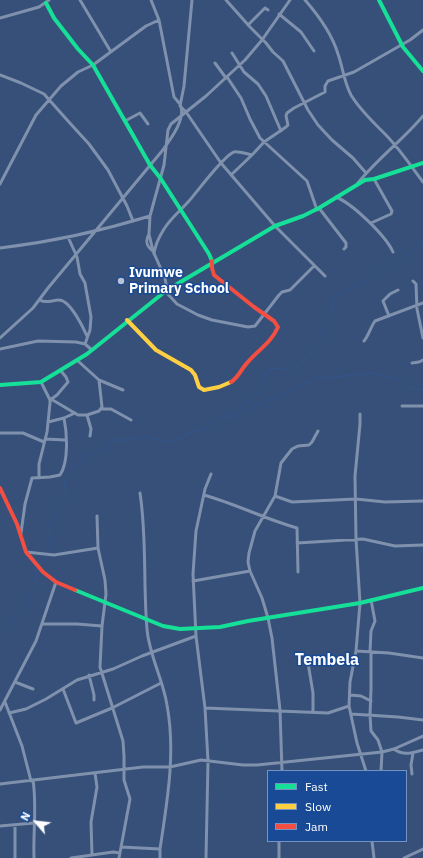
<!DOCTYPE html>
<html>
<head>
<meta charset="utf-8">
<style>
  body { margin:0 }
  #map { position:relative; width:423px; height:858px; overflow:hidden; background:#365079; font-family:"IBM Plex Sans",sans-serif }
  canvas { display:block }
  .legend { position:absolute; left:267px; top:770px; width:140px; height:72px; box-sizing:border-box; background:#194a96; border:1px solid #7592c0; margin:0; padding:5px 7px; list-style:none; font-size:12px; color:#fff }
  .legend li { display:flex; align-items:center; gap:8px; height:20px }
  .legend b { width:20px; border:1px solid #7592c0 }
  .north { position:absolute; left:16px; top:802px; width:40px; height:40px; -webkit-text-stroke:3px #194a96; paint-order:stroke; rotate:298deg; font-size:11px; font-weight:700; line-height:16px; text-align:center; color:#fff }
  .north::after { content:''; display:block; margin:auto; width:14px; height:18px; background:#fff; clip-path:polygon(50% 0,100% 100%,50% 72%,0 100%) }
</style>
</head>
<body>
<div id="map">
<canvas width="423" height="858"></canvas>
<ul class="legend">
<li><b style="height:5px;background:#16e098"></b>Fast</li>
<li><b style="height:5px;background:#ffcf43"></b>Slow</li>
<li><b style="height:5px;background:#f24e42"></b>Jam</li>
</ul>
<div class="north">N</div>
</div>
<script>
const c = document.querySelector('canvas').getContext('2d');
c.lineJoin = 'round';
function strokePath(path, color, width, dash) { c.strokeStyle = color; c.lineWidth = width; c.lineCap = dash ? 'butt' : 'round'; c.setLineDash(dash || []); c.stroke(path); }
function drawText(font, color, halo, rows, align = 'center') {
  c.font = font + ' "IBM Plex Sans",sans-serif'; c.lineWidth = 3; c.setLineDash([]); c.textBaseline = 'middle'; c.strokeStyle = halo; c.fillStyle = color; for (const [text, x, y, turn = 0] of rows) {
    c.save(); c.translate(x, y); c.rotate((+turn || 0) * Math.PI / 180); c.textAlign = isNaN(turn) ? turn : align; if (halo) c.strokeText(text, 0, 0); c.fillText(text, 0, 0); c.restore();
  }
}
const stream = new Path2D(`
  M 225,416 L 227,418 L 315,379 L 373,373 L 397,379 L 411,388 L 421,390 L 423,389
  M 39,565 L 44,559 L 51,543 L 49,528 L 66,496 L 64,481 L 87,455 L 106,448 L 111,440 L 130,440 L 147,436 L 167,442 L 181,439 L 185,435 L 205,428 L 258,395 L 264,380 L 265,371 C 275,367 282,368 293,372 L 312,353 L 320,340 L 335,297 L 412,252 L 423,240
  M 0,629 L 6,628 L 28,603 L 30,591 L 35,589 L 37,568`);
const street = new Path2D(`
  M 80,0 L 111,52
  M 192,0 L 184,86 L 180,106 L 186,112 L 221,163 L 275,226 L 325,276
  M 226,0 L 250,27 L 266,43 L 273,52 L 283,61 L 308,110 L 318,125 L 332,140 L 353,158 L 366,173
  M 305,0 C 319,16 332,34 338,54 C 343,68 344,82 351,95 C 360,110 373,122 385,134 C 399,148 411,166 423,182
  M 279,14 L 301,32 L 314,51
  M 0,18 L 39,7 L 49,0
  M 248,25 L 265,8 L 268,10
  M 232,53 L 244,72 L 258,84 L 266,96 L 281,131
  M 215,63 L 226,78
  M 0,75 L 21,83 L 44,94 L 68,121 L 89,144 L 108,170 L 127,206 L 133,221
  M 227,77 L 241,98 L 250,119 L 260,138 L 307,181 L 317,210
  M 125,121 L 140,113 L 148,124
  M 231,175 L 252,155
  M 358,183 C 378,158 403,140 423,116
  M 0,184 L 36,115 L 61,86 L 78,72 L 93,65 L 146,26 L 159,20
  M 336,197 C 353,204 386,236 393,252
  M 319,208 L 346,243 L 346,247 L 344,249
  M 371,223 L 391,214 L 392,211 L 374,179
  M 149,234 C 145,241 146,246 153,251
  M 68,237 L 77,257 L 80,274 L 85,283 L 86,289 L 91,317 L 90,330 L 85,344
  M 0,248 C 51,242 101,231 150,216
  M 154,254 C 155,244 159,237 164,229 C 171,218 180,211 189,201 C 197,192 224,155 234,152 C 236,151 248,154 252,155 L 264,142 L 286,127 L 288,125 L 286,116 L 287,113 L 294,108 L 325,92 L 325,86 L 328,81 L 354,72 L 410,40 L 423,30
  M 413,281 L 416,284 L 417,309 L 423,338
  M 167,290 L 165,278 L 153,251 L 149,234 L 150,216 L 164,165 L 168,130 L 171,124 L 206,96 L 245,60 L 262,40 L 290,0
  M 165,291 L 177,304 L 198,315 L 212,320 L 248,327 L 255,326 L 279,295 L 282,292 L 290,290 L 314,266
  M 40,300 C 46,304 52,300 59,300 C 70,300 83,327 87,336
  M 389,316 L 383,301 L 390,294 L 398,290
  M 0,338 L 33,308 L 48,288 L 162,151 C 170,140 187,118 180,104 C 178,102 176,99 174,97 L 159,20 L 151,0
  M 364,341 C 369,335 370,328 375,321 L 423,303
  M 0,349 L 38,341 L 76,342 L 85,344 L 92,350
  M 78,361 L 99,380 L 123,390
  M 412,363 L 419,362 L 423,360
  M 51,399 L 78,415 L 87,415 L 99,411 L 102,407 L 99,380
  M 50,400 L 57,395 L 68,382 L 66,377 L 61,371
  M 402,406 L 423,406
  M 101,409 L 111,409 L 131,420
  M 360,414 L 360,424 L 355,476 L 356,539 L 360,603 L 356,651 L 350,682 L 349,706 L 357,743 L 366,771
  M 87,415 L 91,429 L 90,436
  M 48,422 L 64,418 L 75,413
  M 0,433 L 23,433 L 44,442
  M 45,439 L 65,440
  M 39,478 L 39,464 L 47,432 L 50,403 L 50,400 L 41,382
  M 140,493 C 147,538 143,584 147,629 C 149,655 163,679 167,705 C 176,753 167,802 160,849 L 160,858
  M 204,495 C 236,504 265,519 297,528 L 298,572
  M 275,496 L 292,502 L 356,499 L 385,502 L 423,501
  M 97,516 L 98,548 L 105,580 L 106,594 L 102,626 L 100,667 L 123,741 L 124,756 L 124,780 L 130,799 L 119,858
  M 21,533 L 25,504 L 32,478 L 50,477 L 60,475 C 69,462 67,433 64,418
  M 297,543 L 363,539 L 395,546 L 423,545
  M 26,552 L 54,555 L 98,548
  M 193,581 L 250,571
  M 42,624 L 77,624 L 102,626
  M 356,651 L 389,653 L 423,658
  M 370,652 L 371,631 L 375,621 L 371,600
  M 371,652 L 371,689 L 370,715 L 371,731 L 378,740 L 382,752 L 381,771
  M 308,663 L 313,693 L 313,712
  M 89,675 L 94,695 L 94,700
  M 15,682 L 33,689
  M 63,689 L 76,723 L 112,708 L 161,683
  M 350,695 L 361,696 L 371,701
  M 5,702 L 22,746 L 31,781
  M 205,708 L 328,713 L 349,706
  M 0,710 L 36,641 L 56,582
  M 9,713 L 26,709 L 46,699 L 77,680 L 113,669 L 142,656 L 196,636
  M 351,714 L 398,717 L 423,720
  M 394,749 C 403,756 413,753 423,750
  M 282,771 L 280,710 L 272,638 L 268,618 L 262,598 L 250,571 L 248,562 L 249,553 L 255,531 L 275,496 L 281,463 L 292,449 L 298,446 L 309,445 L 312,442 L 318,431
  M 412,774 L 411,765 L 413,753
  M 33,780 C 37,806 33,832 34,858
  M 0,784 L 143,767 L 170,767 L 201,760 L 243,765 L 257,765 L 382,752 L 394,749 L 423,736
  M 15,825 L 15,858
  M 0,826 L 34,823
  M 372,841 L 374,858
  M 121,847 L 160,849
  M 92,855 L 91,822 L 97,787 L 95,773
  M 71,858 L 113,852 L 120,853
  M 206,858 L 208,761 L 205,708 L 196,636 L 193,574 L 196,531 L 205,489 L 211,474
  M 279,858 L 279,841
  M 404,858 L 423,849`);
const fast = new Path2D(`
  M 379,0 L 403,47 L 423,71
  M 46,3 L 54,18 L 78,49 L 93,65 L 150,165 L 161,179 L 209,254 L 212,261
  M 0,385 L 41,382 L 87,354 L 167,290 L 275,226 L 303,216 L 319,208 L 365,180 L 374,179 L 423,163
  M 75,590 L 163,626 L 180,629 L 220,627 L 248,621 L 360,603 L 423,588`);
const slow = new Path2D(`
  M 127,320 L 156,350 L 191,370 L 195,375 L 199,387 L 204,390 L 219,387 L 231,382`);
const jam = new Path2D(`
  M 212,261 L 212,268 L 214,275 L 254,307 L 274,321 L 278,327 C 271,343 258,350 247,363 C 241,369 239,377 231,382
  M 0,488 L 17,524 L 26,552 L 43,572 L 56,582 L 75,590`);
const markers = [
  [121,281,4,"#b9c2d0"]
];
const poiNames = [
  ["Ivumwe",129,273],
  ["Primary School",129,289]
];
const quarterNames = [
  ["Tembela",327,660]
];
strokePath(stream, '#32558c', 1);
strokePath(street, '#7f91ac', 3);
strokePath(fast, '#16e098', 4);
strokePath(slow, '#ffcf43', 4);
strokePath(jam, '#f24e42', 4);
for (const [x, y, r, color] of markers) { const dot = new Path2D(); dot.arc(x, y, r, 0, 2 * Math.PI); c.fillStyle = color; c.fill(dot); strokePath(dot, '#194a96', 1.5); }
drawText('bold 14px', '#fff', '#194a96', poiNames, 'left');
drawText('bold 16px', '#fff', '#194a96', quarterNames);
</script>
</body>
</html>
